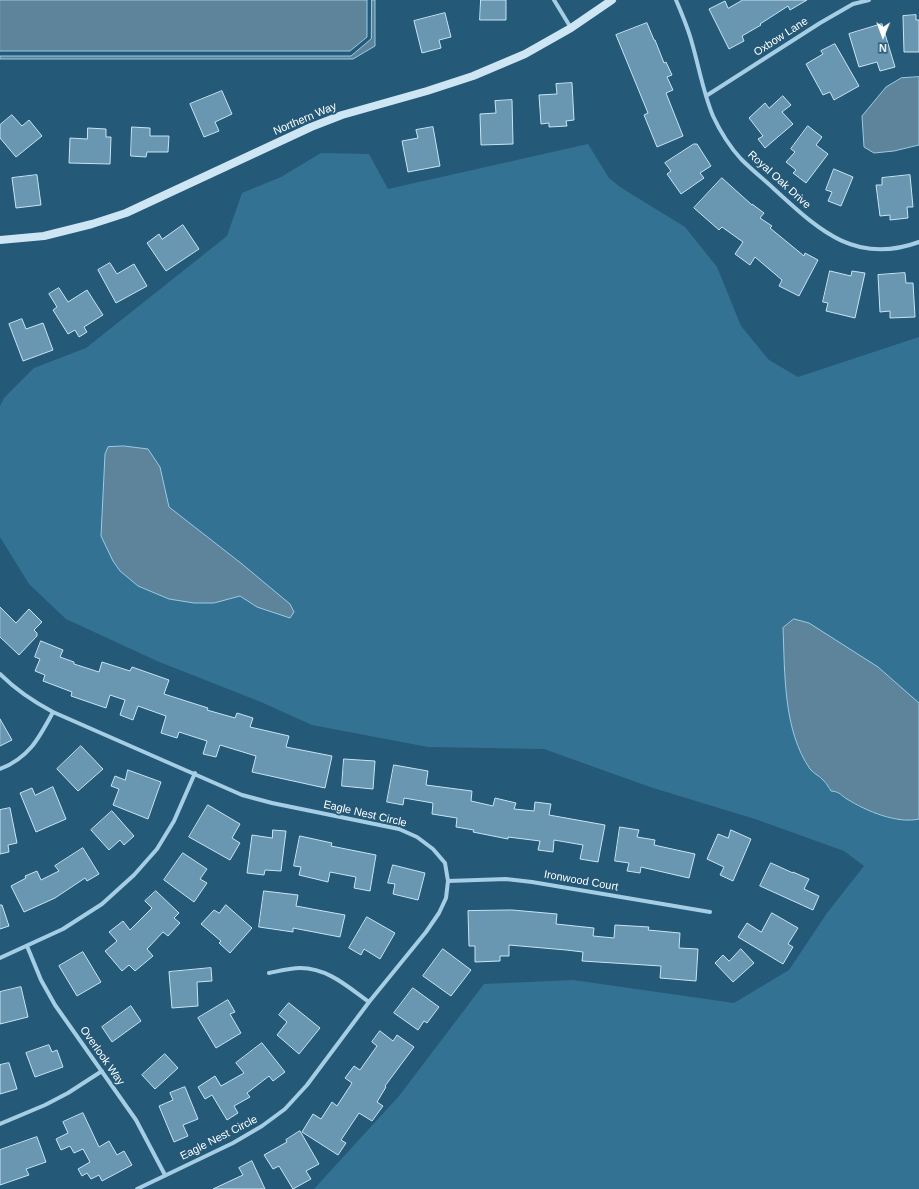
<!DOCTYPE html>
<html>
<head>
<meta charset="utf-8">
<style>
	body { margin:0 }
	#map { position:relative; width:919px; height:1189px; overflow:hidden; background:#245978; font-family:Arial,sans-serif }
	canvas { display:block }
	.north { position:absolute; left:863px; top:16px; width:40px; height:40px; -webkit-text-stroke:3px #245978; paint-order:stroke; rotate:181deg; font-size:11px; font-weight:700; line-height:16px; text-align:center; color:#fff }
	.north::after { content:''; display:block; margin:auto; width:14px; height:18px; background:#fff; clip-path:polygon(50% 0,100% 100%,50% 72%,0 100%) }
</style>
</head>
<body>
<div id="map">
<canvas width="919" height="1189"></canvas>
<div class="north">N</div>
</div>
<script>
const context = document.querySelector('canvas').getContext('2d');
context.lineJoin = 'round';
function paint(path, color) {
  context.fillStyle = color;
  context.fill(path, 'evenodd');
}
function strokePath(path, color, width, dash) {
  context.strokeStyle = color;
  context.lineWidth = width;
  context.lineCap = dash ? 'butt' : 'round';
  context.setLineDash(dash || []);
  context.stroke(path);
}
function write(font, color, halo, rows, align = 'center') {
  context.font = font + ' Arial,sans-serif';
  context.lineWidth = 4;
  context.setLineDash([]);
  context.textBaseline = 'middle';
  context.strokeStyle = halo;
  context.fillStyle = color;
  for (const [text, x, y, turn = 0] of rows) {
    context.save();
    context.translate(x, y);
    context.rotate((+turn || 0) * Math.PI / 180);
    context.textAlign = isNaN(turn) ? turn : align;
    if (halo) context.strokeText(text, 0, 0);
    context.fillText(text, 0, 0);
    context.restore();
  }
}
paint(new Path2D(`
	M588,144L609,178L620,187L685,227L717,267L741,326L769,360L798,377L919,337V703L878,667L794,619L783,628C785,674 783,731 810,769C814,774 820,776 824,781C827,784 829,788 831,791C841,792 840,795 847,799C866,811 897,824 919,819V1189H314L399,1096L484,984L573,980L734,1003L789,970L827,913L864,866L844,851L755,819L650,787L544,749L428,747L312,725L261,702L157,661L66,619L29,584L0,537V406L4,398L34,368L86,348L227,236L242,193L281,177L321,153L369,154L388,189Z`), '#347294');
const water = new Path2D(`
	M0,0H367V37L350,51H0Z
	M372,0H375V46L353,59H0V56H351L371,39Z
	M919,77V145L894,151L874,153L864,147L862,116L886,87L901,78Z
	M124,446L148,449L160,467L169,507L242,564L290,604L294,612L290,618L257,607L240,596L214,603H194L169,599L138,586L120,571L113,561L101,536L105,454L108,447Z
	M794,619L809,623L878,667L919,703V819C897,824 866,811 847,799C840,795 841,792 831,791C829,788 827,784 824,781C820,776 814,774 810,769C783,730 785,673 783,628Z`);
paint(water, '#5d849b');
strokePath(water, '#99cbe4', 1);
const building = new Path2D(`
	M481,0H506V20H480Z
	M743,0H807L790,10L788,6L760,24L761,25L742,36L744,41L729,49L709,9L725,1L728,8Z
	M445,13L451,37L439,40L441,48L422,53L414,21Z
	M916,15V20H919V52H904L903,16Z
	M647,23L654,40H655L664,63L666,62L672,75L667,77L673,90L666,93L683,136L657,147L644,115L648,113L616,35Z
	M882,24L895,67L880,71L877,62L859,67L849,34Z
	M835,44L859,86L834,100L830,92L823,95L806,64L823,54L821,51Z
	M572,83L574,120L566,121L567,126L549,127V123L541,124L539,95L557,94L556,84Z
	M222,91L232,114L215,122L219,131L204,137L190,104Z
	M783,96L791,105L782,112L793,124L765,148L758,139L763,136L749,118L765,103L769,108Z
	M512,100L513,144L481,145L480,114L496,113L495,101Z
	M12,115L22,126L29,120L42,136L16,157L0,138V125Z
	M808,126L822,137L816,145L828,154L806,183L793,173L796,170L786,162L795,152L791,149Z
	M132,127L150,128V136H169L168,152H147L146,157L131,156Z
	M433,127L440,166L408,172L402,141L418,138L416,130Z
	M88,128L106,129V137H111L110,164L69,163L70,138L87,139Z
	M694,144H697L711,166L700,173L704,178L681,194L667,174L671,171L665,163Z
	M834,169L853,177L841,206L828,201L832,192L826,190Z
	M37,175L41,205L16,208L12,178Z
	M910,175L913,207H907L908,218L890,220V215L880,216L876,185H882V178Z
	M722,178L752,205V204L764,213L760,218L772,226L770,228L804,256L805,253L818,260L799,296L779,286L782,280L755,257L750,265L735,254L743,242L722,227L719,230L694,208Z
	M183,225L199,249L166,271L147,243L159,234L162,239Z
	M110,263L117,274L134,264L147,286L116,303L98,270Z
	M830,271L851,276L852,271L865,273L855,318L826,311L828,303L823,302Z
	M905,273L906,283H913L915,317L890,318V311L880,312L878,275Z
	M59,288L68,302L87,290L103,315L84,327L87,332L79,337L75,330L68,334L53,310L57,307L49,294Z
	M22,319L26,329L43,323L53,350L23,361L9,324Z
	M0,607L16,623L29,609L42,622L34,630L37,633V636L19,655L0,637Z
	M41,641L63,650L60,657L74,662V664L99,672L102,662L130,671L132,667L169,680L164,694L208,708L207,710L235,718L237,713L253,718L250,727L289,736L286,747L332,756L325,788L252,772L256,756L220,745L216,757L203,754L207,741L179,732L177,738L161,733L166,716L138,706L133,720L120,715L125,700L110,695L106,708L71,696L72,692L43,681L45,675L35,671L40,659L35,657Z
	M0,719L12,740L0,746Z
	M81,746L103,769L78,791L57,769Z
	M344,759L375,761L373,789L342,786Z
	M394,765L428,771L426,785L472,791L471,801L493,806L495,798L516,803L514,809L534,811L535,802L551,804L549,815L605,825L598,862L580,859L583,845L554,840L553,852L538,850L540,841L508,837V839L473,832L474,830L456,827L457,818L432,814L433,803L404,798L403,805L387,802Z
	M128,770L161,782L148,819L113,805L119,789L111,786L115,776L125,780Z
	M53,787L66,819L36,832L20,793L32,788L35,795Z
	M208,805L240,824L232,838L240,843L230,860L189,837Z
	M10,808L17,843L8,845L9,852L0,854V810Z
	M112,811L134,836L124,845L120,840L109,850L91,830Z
	M620,827L639,830L637,837L655,840L654,845L695,854L689,878L641,867L640,873L627,871L629,863L615,861Z
	M273,830L286,831L281,871L265,870L264,875L247,873L252,835L272,838Z
	M731,830L751,839L733,881L720,875L724,867L707,859L718,834L728,838Z
	M300,836L332,843L331,846L376,855L370,891L354,888L356,877L330,872L328,882L299,875L301,867L294,866Z
	M83,848L99,874L87,881L85,878L55,898L24,912L11,886L26,878L25,876L37,871L41,880L59,871L55,866Z
	M183,853L207,869L200,879L207,883L194,902L164,880Z
	M771,863L793,873V872L809,879L804,889L819,896L813,910L760,886Z
	M393,865L425,873L418,900L393,894L395,884L388,883Z
	M156,891L179,913L174,918L180,923L168,936L163,932L147,949L153,956L135,971L129,965L122,971L105,951L117,941L109,932L123,921L130,930L152,908L145,901Z
	M264,891L298,895L296,906L345,915L340,937L293,928V932L259,927Z
	M0,905H2L9,926L0,929Z
	M226,905L252,928L230,953L219,943L221,941L201,924L214,910L219,913Z
	M512,910L557,914L556,924L594,928L593,936L614,938L615,925L649,927L648,930L680,933L679,948L698,949L696,981L660,978L661,966L582,961L583,952L566,950L509,945V956H500V961L475,962V946H469L468,911Z
	M772,913L798,928L788,944L793,947L783,964L738,937L747,923L761,932Z
	M367,917L395,933L380,959L364,949L361,955L349,948Z
	M443,949L471,970L451,996L423,976Z
	M741,949L754,963L733,982L715,963L723,955L729,961Z
	M83,952L101,982L77,996L59,966Z
	M211,968L212,981L197,982L198,1006L172,1008L169,972Z
	M21,987L28,1017L0,1024V992Z
	M413,988L439,1007L427,1023L424,1021L418,1030L394,1013Z
	M228,1000L235,1012L230,1014L241,1033L216,1048L198,1018Z
	M289,1003L320,1028L299,1054L277,1035L287,1022L279,1015Z
	M131,1006L141,1021L112,1042L102,1027Z
	M380,1031L393,1041L397,1035L414,1047L385,1086L386,1087L377,1102L383,1106L372,1121L359,1113L341,1140L346,1143L338,1155L302,1132L313,1114L321,1119L332,1102L337,1106L352,1083L345,1078L354,1066L360,1070L377,1046L372,1042Z
	M262,1043L285,1072L273,1081L269,1076L247,1093L250,1097L234,1106L238,1113L227,1120L212,1095L205,1099L198,1087L215,1076L221,1086L244,1073L236,1063Z
	M49,1045L52,1052L57,1050L63,1067L35,1077L26,1053Z
	M165,1054L178,1068L155,1089L142,1075Z
	M9,1063L17,1089L0,1094V1065Z
	M185,1087L198,1119L183,1125L188,1136L174,1142L159,1106L173,1100L170,1093Z
	M83,1113L99,1147L109,1141L117,1155L124,1151L132,1165L102,1181L99,1175L91,1179L87,1173L82,1176L78,1169L90,1162L83,1149L74,1153L70,1146L61,1150L56,1139L68,1133L63,1122Z
	M300,1131L319,1164L306,1171L311,1179L293,1189L279,1166L273,1169L264,1155L287,1142L286,1140Z
	M37,1137L46,1162L26,1169L29,1175L0,1185V1150Z
	M252,1161L265,1189H213L243,1175L239,1168Z`);
paint(building, '#6997b1');
strokePath(building, '#c7e4f3', 1);
strokePath(new Path2D(`
	M554,0L571,28
	M676,0C682,14 688,28 692,43C699,67 703,92 713,116C720,131 730,147 741,159C751,169 762,178 773,188C817,228 854,266 919,242
	M706,96L820,23L853,4L869,0
	M0,674C17,691 32,701 53,712L242,795L272,803L399,829L417,837L433,849L445,863L448,881L446,898L439,913L426,932L369,1002L307,1085L285,1109L262,1126L233,1143L137,1189
	M0,769C29,758 39,738 53,712
	M448,881L506,879L532,882L710,912
	M27,946L41,980L55,1005L136,1120L165,1175
	M0,958L63,929L102,904L134,875L157,849L174,821L195,773
	M269,973C279,971 290,968 300,968C328,968 348,987 369,1002
	M0,1124L45,1105L68,1093L102,1071`), '#a5cde4', 4);
strokePath(new Path2D(`
	M0,240L44,236L92,224L126,213L311,127L342,115L427,91L473,76L525,54L571,28L612,0`), '#cee6f4', 8);
write('11px', '#fff', '#245978', [
	["Oxbow Lane",781,37,-33],
	["Northern Way",305,119,-23],
	["Royal Oak Drive",779,180,42],
	["Eagle Nest Circle",365,814,13],
	["Ironwood Court",581,881,10],
	["Overlook Way",102,1056,55],
	["Eagle Nest Circle",219,1138,-27]
]);
</script>
</body>
</html>
